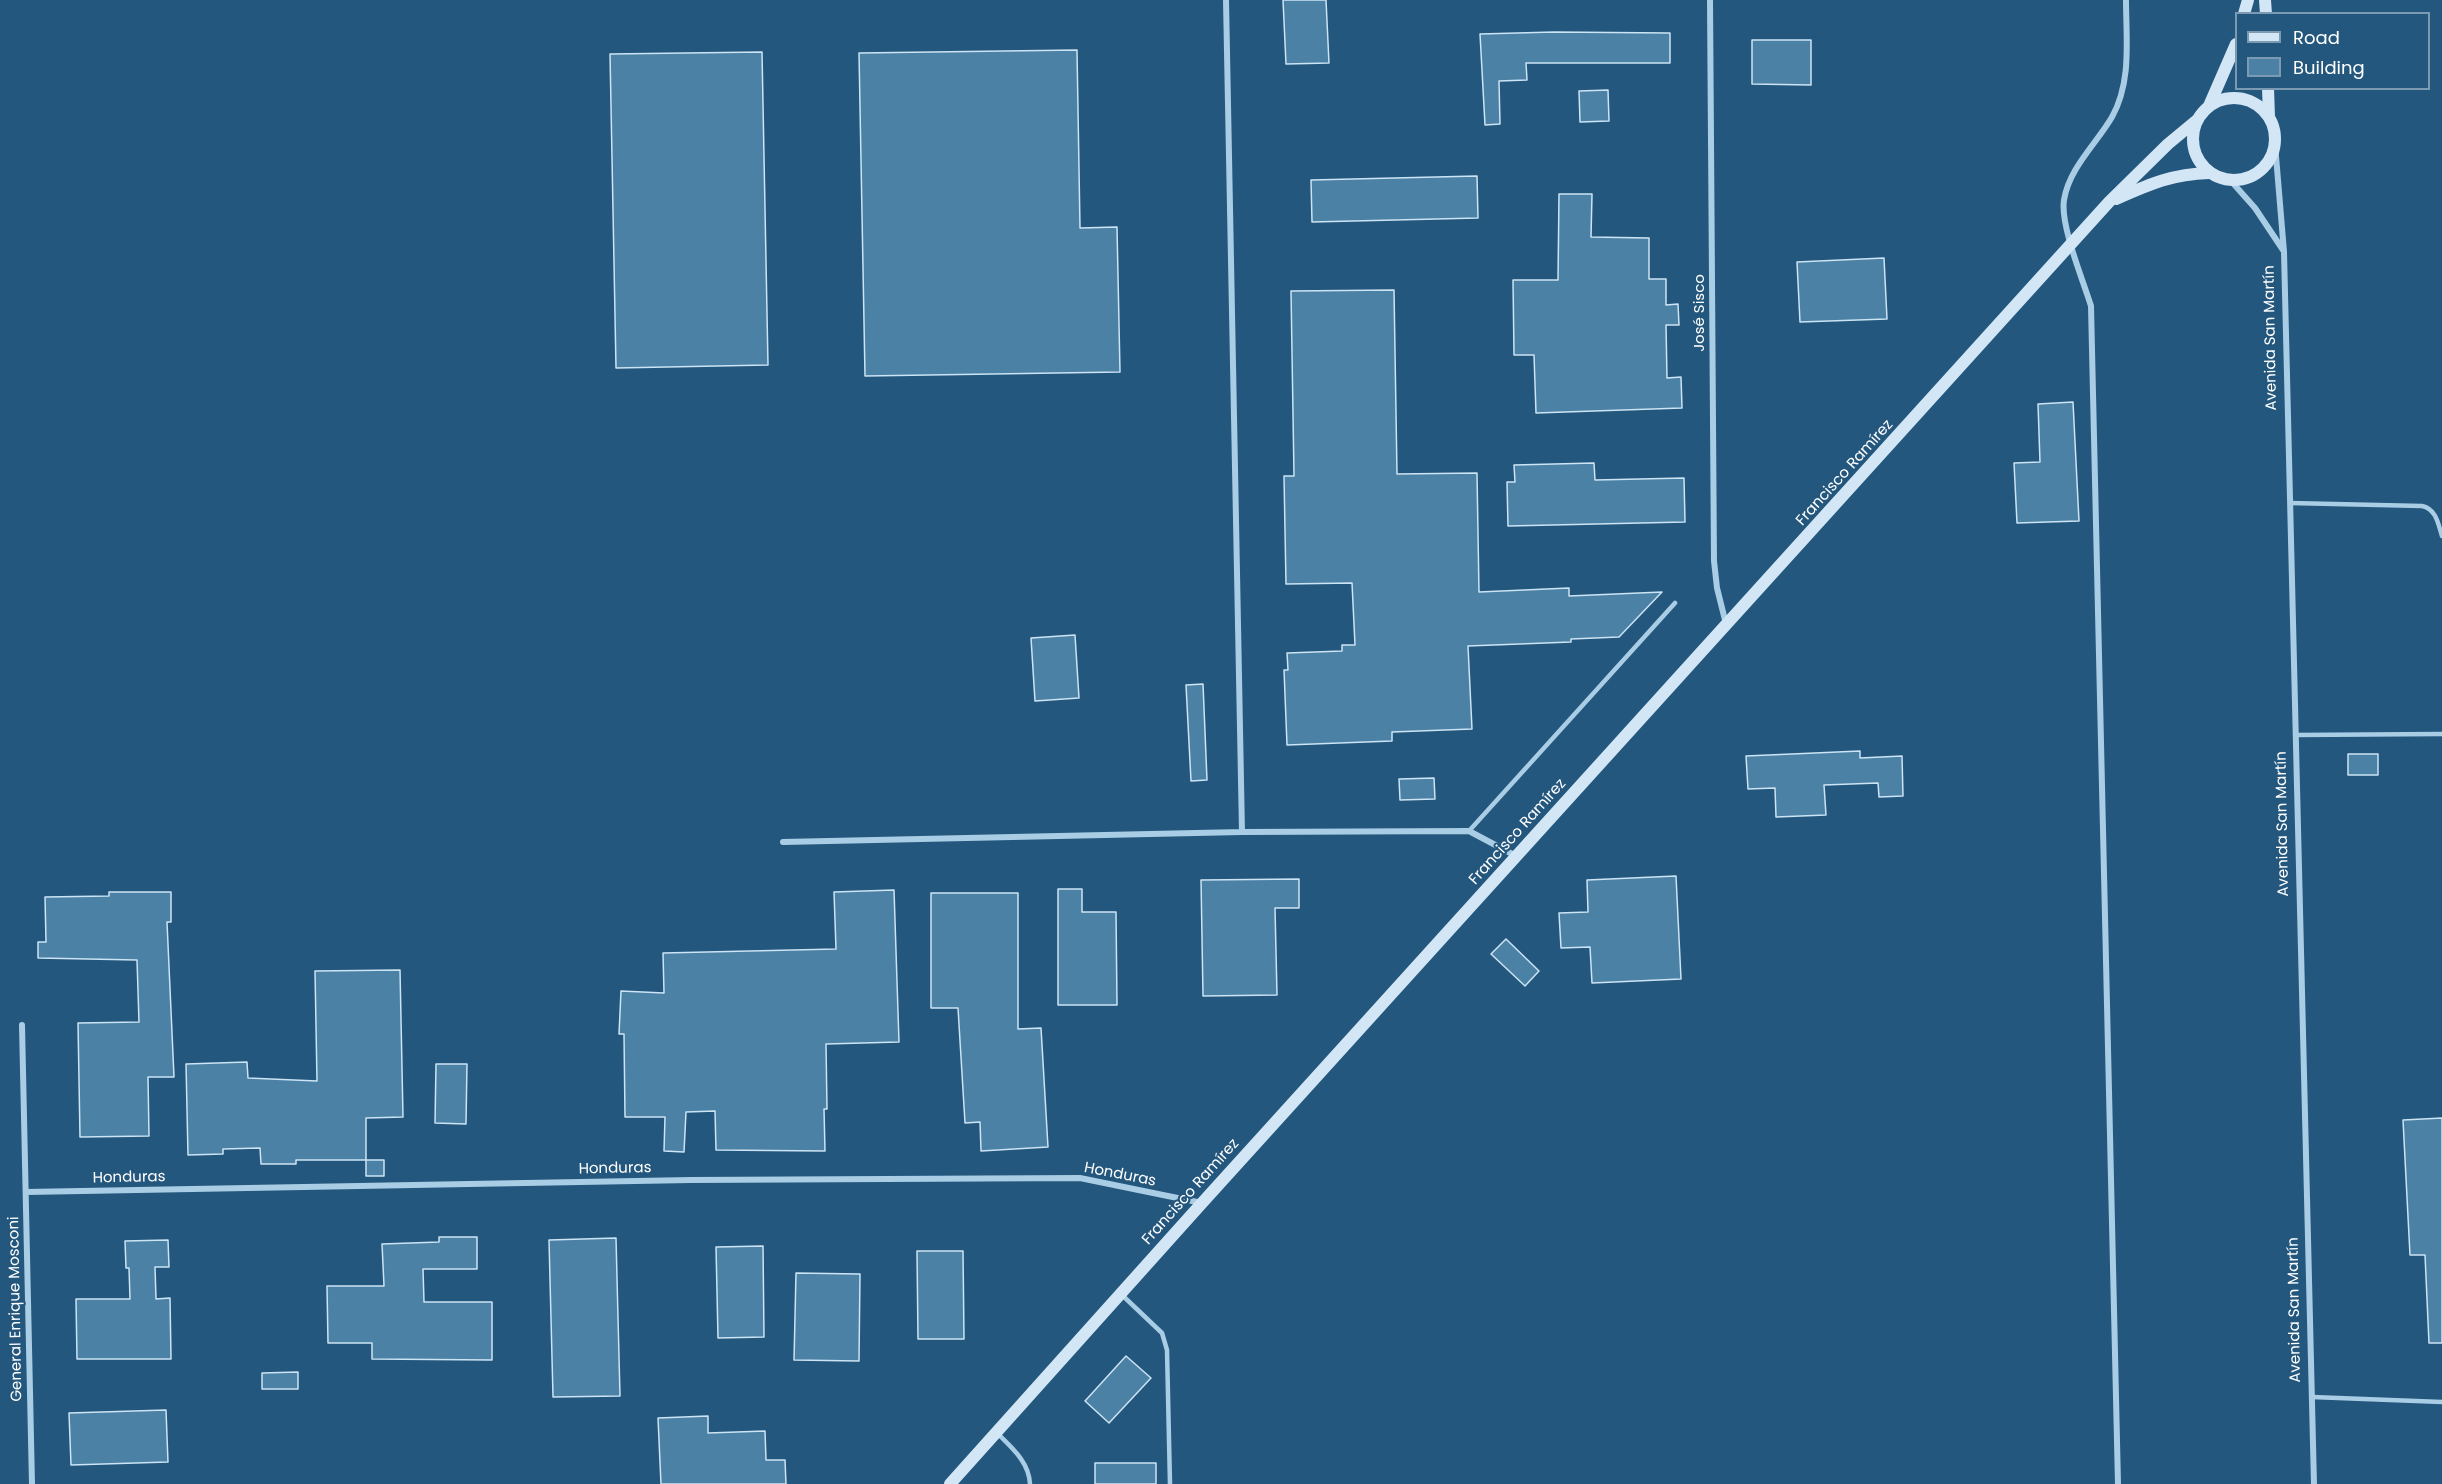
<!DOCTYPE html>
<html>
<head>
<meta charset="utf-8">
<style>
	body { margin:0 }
	#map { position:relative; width:2442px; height:1484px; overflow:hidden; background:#24577d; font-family:Poppins,sans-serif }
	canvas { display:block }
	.legend { position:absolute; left:2235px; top:12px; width:195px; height:78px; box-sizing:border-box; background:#24577d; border:2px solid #7c9ab1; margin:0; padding:8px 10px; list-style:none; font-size:18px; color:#fff }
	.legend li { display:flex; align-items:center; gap:12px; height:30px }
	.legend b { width:30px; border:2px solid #7c9ab1 }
</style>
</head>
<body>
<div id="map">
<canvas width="2442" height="1484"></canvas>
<ul class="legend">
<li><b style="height:8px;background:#d2e6f5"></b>Road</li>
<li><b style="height:16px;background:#4c81a6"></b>Building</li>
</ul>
</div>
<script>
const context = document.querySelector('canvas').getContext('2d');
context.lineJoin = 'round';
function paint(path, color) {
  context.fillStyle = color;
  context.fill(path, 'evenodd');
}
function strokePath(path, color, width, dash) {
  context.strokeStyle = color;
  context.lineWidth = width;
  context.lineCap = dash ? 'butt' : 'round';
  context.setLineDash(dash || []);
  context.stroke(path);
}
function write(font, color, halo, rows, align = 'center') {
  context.font = font + ' Poppins,sans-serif';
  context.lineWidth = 4.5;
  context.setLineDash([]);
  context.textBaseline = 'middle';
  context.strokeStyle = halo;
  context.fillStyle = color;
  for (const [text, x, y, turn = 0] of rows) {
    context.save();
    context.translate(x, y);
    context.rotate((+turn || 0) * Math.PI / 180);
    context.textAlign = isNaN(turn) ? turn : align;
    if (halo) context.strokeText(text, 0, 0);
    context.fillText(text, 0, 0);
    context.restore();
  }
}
const building = new Path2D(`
	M1283,0H1326L1329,63L1286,64Z
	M1554,32L1670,33V63H1526L1527,80L1499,81L1500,124L1485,125L1480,34Z
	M1752,40H1811V85L1752,84Z
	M1077,50L1080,228L1117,227L1120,372L865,376L859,53Z
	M762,52L768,365L616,368L610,54Z
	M1608,90L1609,121L1580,122L1579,91Z
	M1477,176L1478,218L1312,222L1311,180Z
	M1559,194H1592L1591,237L1649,238V279H1666V305L1678,304L1679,325H1666L1667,378L1681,377L1682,408L1536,413L1534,355H1514L1513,280H1558Z
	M1884,258L1887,319L1800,322L1797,262Z
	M1394,290L1397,474L1477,473L1479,592L1569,588V596L1662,592L1619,637L1571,639V642L1468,646L1472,729L1392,732V741L1287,745L1284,670H1288L1287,653L1342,651V645H1355L1352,583L1286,584L1284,476H1294L1291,291Z
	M2073,402L2079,521L2017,523L2014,463L2040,462L2038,404Z
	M1594,463L1595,480L1684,478L1685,522L1508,526L1507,482H1515L1514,465Z
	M1075,635L1079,698L1035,701L1031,638Z
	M1203,684L1207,780L1191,781L1186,685Z
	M1860,751V758L1902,756L1903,796L1879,797L1878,783L1824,785L1826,815L1776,817L1775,788L1748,789L1746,756Z
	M2348,754H2378V775H2348Z
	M1434,778L1435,799L1400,800L1399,779Z
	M1676,876L1681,979L1592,983L1590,947L1561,948L1559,913L1588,912L1587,880Z
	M1299,879V908H1275L1277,995L1203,996L1201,880Z
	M1058,889H1082V912H1116L1117,1005H1058Z
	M894,890L899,1042L826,1044L827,1109H824L825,1151L716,1150L715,1111L686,1112L684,1152L664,1151L665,1117H625L624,1034H619L621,991L664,993L663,953L836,949L834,892Z
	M109,892H171V922H167L174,1077H148L149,1136L80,1137L78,1023L139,1022L137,960L38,958V942H46L45,897L109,896Z
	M931,893H1018V1029L1041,1028L1048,1147L981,1151L980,1122L965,1123L958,1008H931Z
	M1506,939L1539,971L1525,986L1491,954Z
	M400,970L403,1117L366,1118V1160H296V1164H261L260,1148L223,1149V1154L188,1155L186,1064L247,1062L248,1078L317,1081L315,971Z
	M436,1064H467L466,1124L435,1123Z
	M2442,1118V1343H2429L2425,1255H2410L2403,1120Z
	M366,1160H384V1176H366Z
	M439,1237H477V1269H423L424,1302H492V1360L372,1359V1343H328L327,1286H384L382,1244L439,1242Z
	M616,1238L620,1396L553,1397L549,1240Z
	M168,1240L169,1267H155L156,1299L170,1298L171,1359H77L76,1299H130L129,1268H126L125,1241Z
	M763,1246L764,1337L718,1338L716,1247Z
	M917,1251H963L964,1339H918Z
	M796,1273L860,1274L859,1361L794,1360Z
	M1126,1356L1151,1378L1109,1423L1085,1401Z
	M298,1372V1389H262V1373Z
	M166,1410L168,1462L71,1465L69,1413Z
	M708,1416V1433L765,1431L766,1460H785L786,1484H661L658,1418Z
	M1095,1463H1156V1484H1095Z`);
paint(building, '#4c81a6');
strokePath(building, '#cce4f4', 1.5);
strokePath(new Path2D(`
	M2290,503L2422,506C2436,509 2438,523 2442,536
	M2296,735L2442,734
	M1469,831L1675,603
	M1122,1295L1162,1333L1167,1350L1170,1484
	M2312,1397L2442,1402
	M997,1433C1012,1448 1029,1462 1030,1484`), '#a9cde5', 4.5);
strokePath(new Path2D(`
	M1226,0L1242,832
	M1710,0L1714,561L1717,588L1726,624
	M2275,144L2284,252L2314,1484
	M2231,181L2255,208L2283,250
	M783,842L1242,832L1469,831L1516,856
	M22,1025L32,1484
	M26,1192L691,1180L1080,1178L1202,1203
	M2118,1484L2091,306C2083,280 2060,225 2064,200C2069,168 2097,143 2112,117C2132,81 2126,39 2126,0`), '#a9cde5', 6);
strokePath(new Path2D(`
	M2265,0L2266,14
	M2244,14L2248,0
	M2268,88L2269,117
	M2193 139a41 41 0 1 1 82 0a41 41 0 1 1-82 0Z
	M2209,106L2236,44
	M2116,199C2150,184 2172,174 2209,173
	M950,1484L1202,1203L2109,202L2168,144L2197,120`), '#d2e6f5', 12);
write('15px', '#fff', '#24577d', [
	["José Sisco",1700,313,-90],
	["Avenida San Martín",2271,338,-91],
	["Francisco Ramírez",1845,473,-48],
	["Avenida San Martín",2283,824,-91],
	["Francisco Ramírez",1518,832,-48],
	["Honduras",615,1169,-1],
	["Honduras",1120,1175,11],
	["Honduras",129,1178,-1],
	["Francisco Ramírez",1191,1192,-48],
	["General Enrique Mosconi",16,1309,-91],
	["Avenida San Martín",2295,1310,-91]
]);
</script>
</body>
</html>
